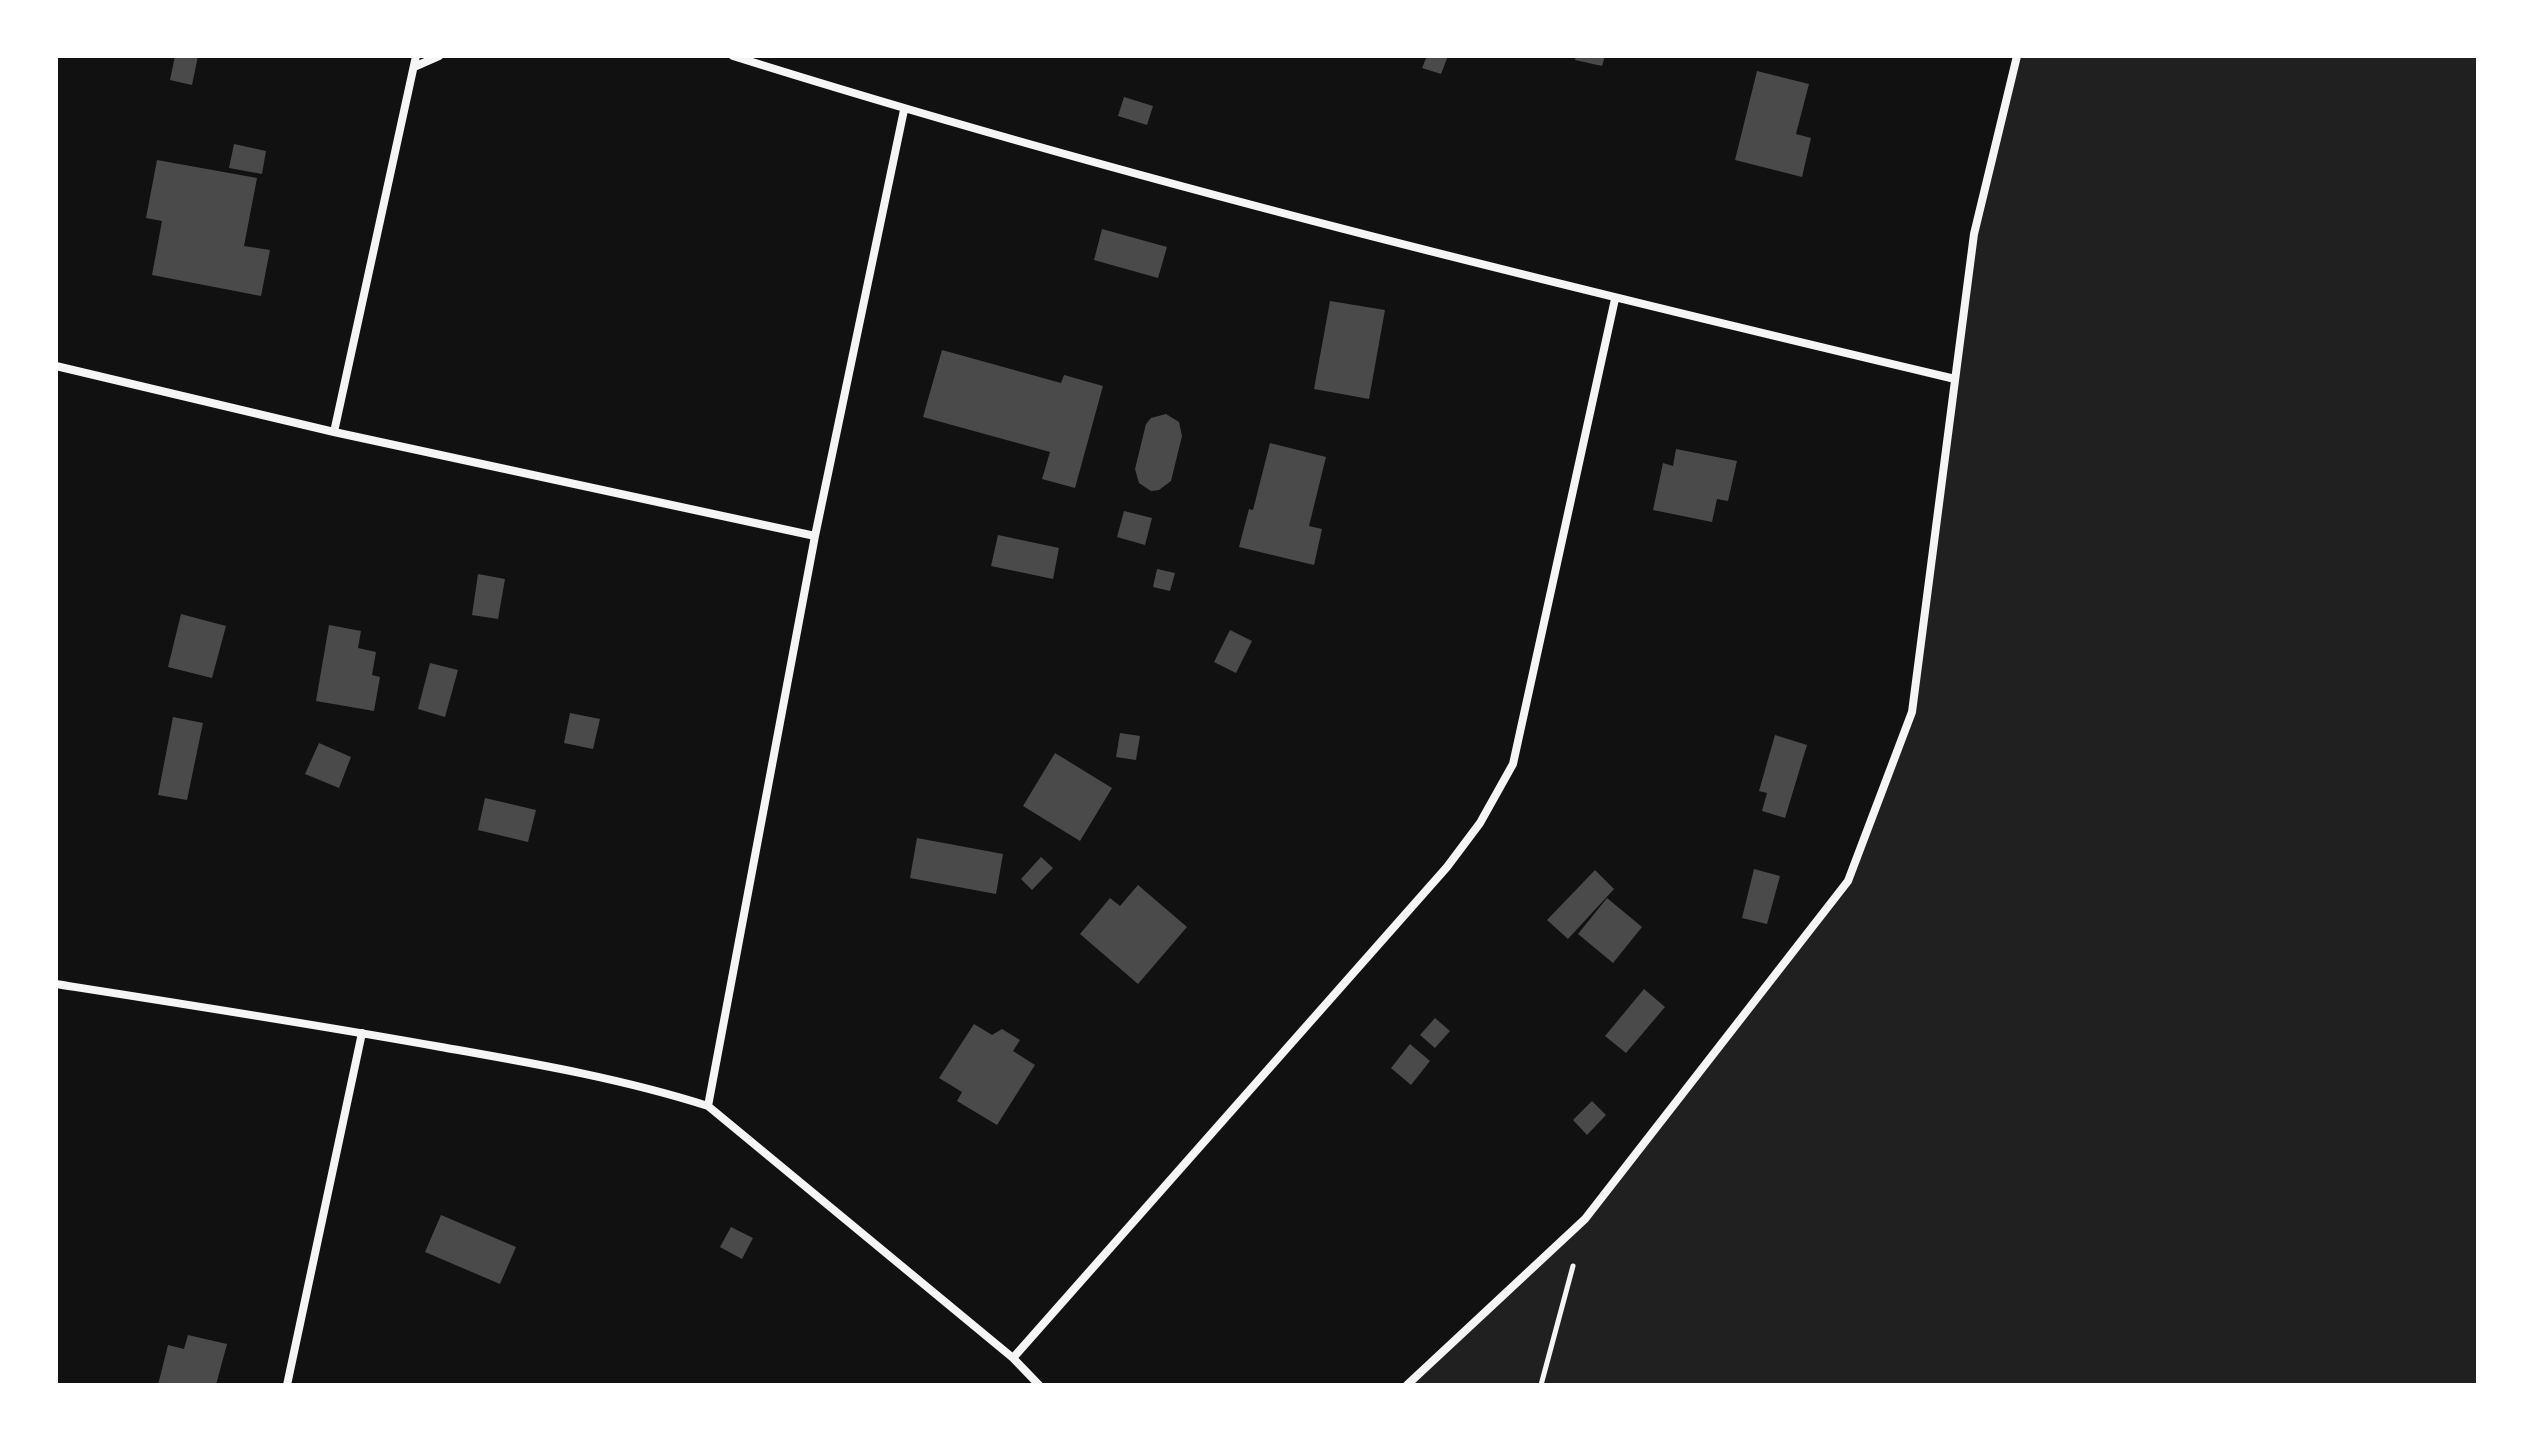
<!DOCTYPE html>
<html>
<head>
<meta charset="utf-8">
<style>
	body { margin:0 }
	#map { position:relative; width:2534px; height:1441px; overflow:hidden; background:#111; font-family:"Roboto Condensed",sans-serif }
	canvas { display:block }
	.frame { position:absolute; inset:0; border:58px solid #fff; pointer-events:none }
</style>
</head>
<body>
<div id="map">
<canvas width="2534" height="1441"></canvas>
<div class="frame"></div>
</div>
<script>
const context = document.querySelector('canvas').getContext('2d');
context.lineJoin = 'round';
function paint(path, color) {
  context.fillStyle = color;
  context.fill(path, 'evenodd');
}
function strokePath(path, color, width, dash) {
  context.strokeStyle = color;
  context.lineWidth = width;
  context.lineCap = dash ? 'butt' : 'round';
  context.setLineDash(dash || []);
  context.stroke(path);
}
paint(new Path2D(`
	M2017,56H2478V1385H1407L1585,1219L1848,881L1912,712L1974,234Z`), '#202020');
paint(new Path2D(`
	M175,56H198L192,85L170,80Z
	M1427,56H1448L1441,74L1422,68Z
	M1576,56H1605L1602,66L1575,60Z
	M1757,71L1809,84L1796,134L1811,138L1802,177L1735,160Z
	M1124,97L1153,106L1147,125L1118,116Z
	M234,144L266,151L262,174L229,168Z
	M157,160L257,178L244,246L270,250L261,296L152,275L162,221L146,218Z
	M1102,229L1167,247L1158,278L1094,260Z
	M1330,301L1385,310L1369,399L1314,389Z
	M942,350L1061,383L1064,375L1103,386L1075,488L1042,479L1050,452L923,417Z
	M1166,414L1179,422L1182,436L1171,481L1159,490L1151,491L1139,483L1135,469L1146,424L1151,418Z
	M1270,443L1326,457L1309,526L1322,529L1314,565L1239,547L1249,509L1253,510Z
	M1676,449L1737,461L1728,501L1717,499L1712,522L1653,510L1663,463L1673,466Z
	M1124,511L1152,518L1145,545L1117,537Z
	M998,535L1059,548L1053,579L991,566Z
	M1157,569L1175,573L1170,591L1153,587Z
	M478,574L505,579L498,619L472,615Z
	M181,614L226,626L212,678L168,667Z
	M329,625L361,631L358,648L376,652L372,675L380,677L374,711L316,701Z
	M1230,630L1252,641L1236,673L1214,662Z
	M430,663L458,670L445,717L418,709Z
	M570,713L600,719L593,749L564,743Z
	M173,717L203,723L187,800L158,795Z
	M1120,733L1140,736L1136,760L1116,757Z
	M1775,735L1807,745L1785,818L1762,811L1767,793L1759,791Z
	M319,743L351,757L339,788L305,774Z
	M1055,753L1112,788L1080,841L1023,806Z
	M485,798L536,810L528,842L478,830Z
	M917,838L1003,854L996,894L910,878Z
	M1041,857L1053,868L1032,890L1021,879Z
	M1754,869L1780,876L1767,924L1742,918Z
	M1595,870L1614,889L1568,939L1547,920Z
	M1138,885L1187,927L1138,984L1080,934L1110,898L1120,906Z
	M1607,898L1642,927L1613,963L1578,934Z
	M1644,989L1665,1007L1626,1053L1605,1036Z
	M1435,1018L1450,1031L1435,1048L1420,1035Z
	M974,1024L992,1035L1002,1029L1020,1040L1013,1051L1035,1065L997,1125L957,1101L962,1092L939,1078Z
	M1410,1044L1430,1061L1411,1085L1391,1068Z
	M1592,1101L1606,1115L1587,1135L1573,1120Z
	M441,1215L516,1247L500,1284L425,1252Z
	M731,1227L753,1238L742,1259L720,1247Z
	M188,1335L227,1344L216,1385H158L168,1345L184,1349Z`), '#4a4a4a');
strokePath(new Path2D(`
	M1541,1385L1573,1266`), '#f5f5f5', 5);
strokePath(new Path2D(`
	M733,56C1135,182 1546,282 1955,379
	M414,67L439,56
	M56,366L334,432L815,536
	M334,432L416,56
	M56,984C184,1004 313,1024 441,1047C531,1063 620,1078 708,1106L1013,1358L1039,1385
	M708,1106L815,536L904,110
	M1013,1358L1447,867L1480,823L1513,764L1615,299
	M287,1385L362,1033
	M1407,1385L1585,1219L1848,881L1912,712L1974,234L2017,56`), '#f5f5f5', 8);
</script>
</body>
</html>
